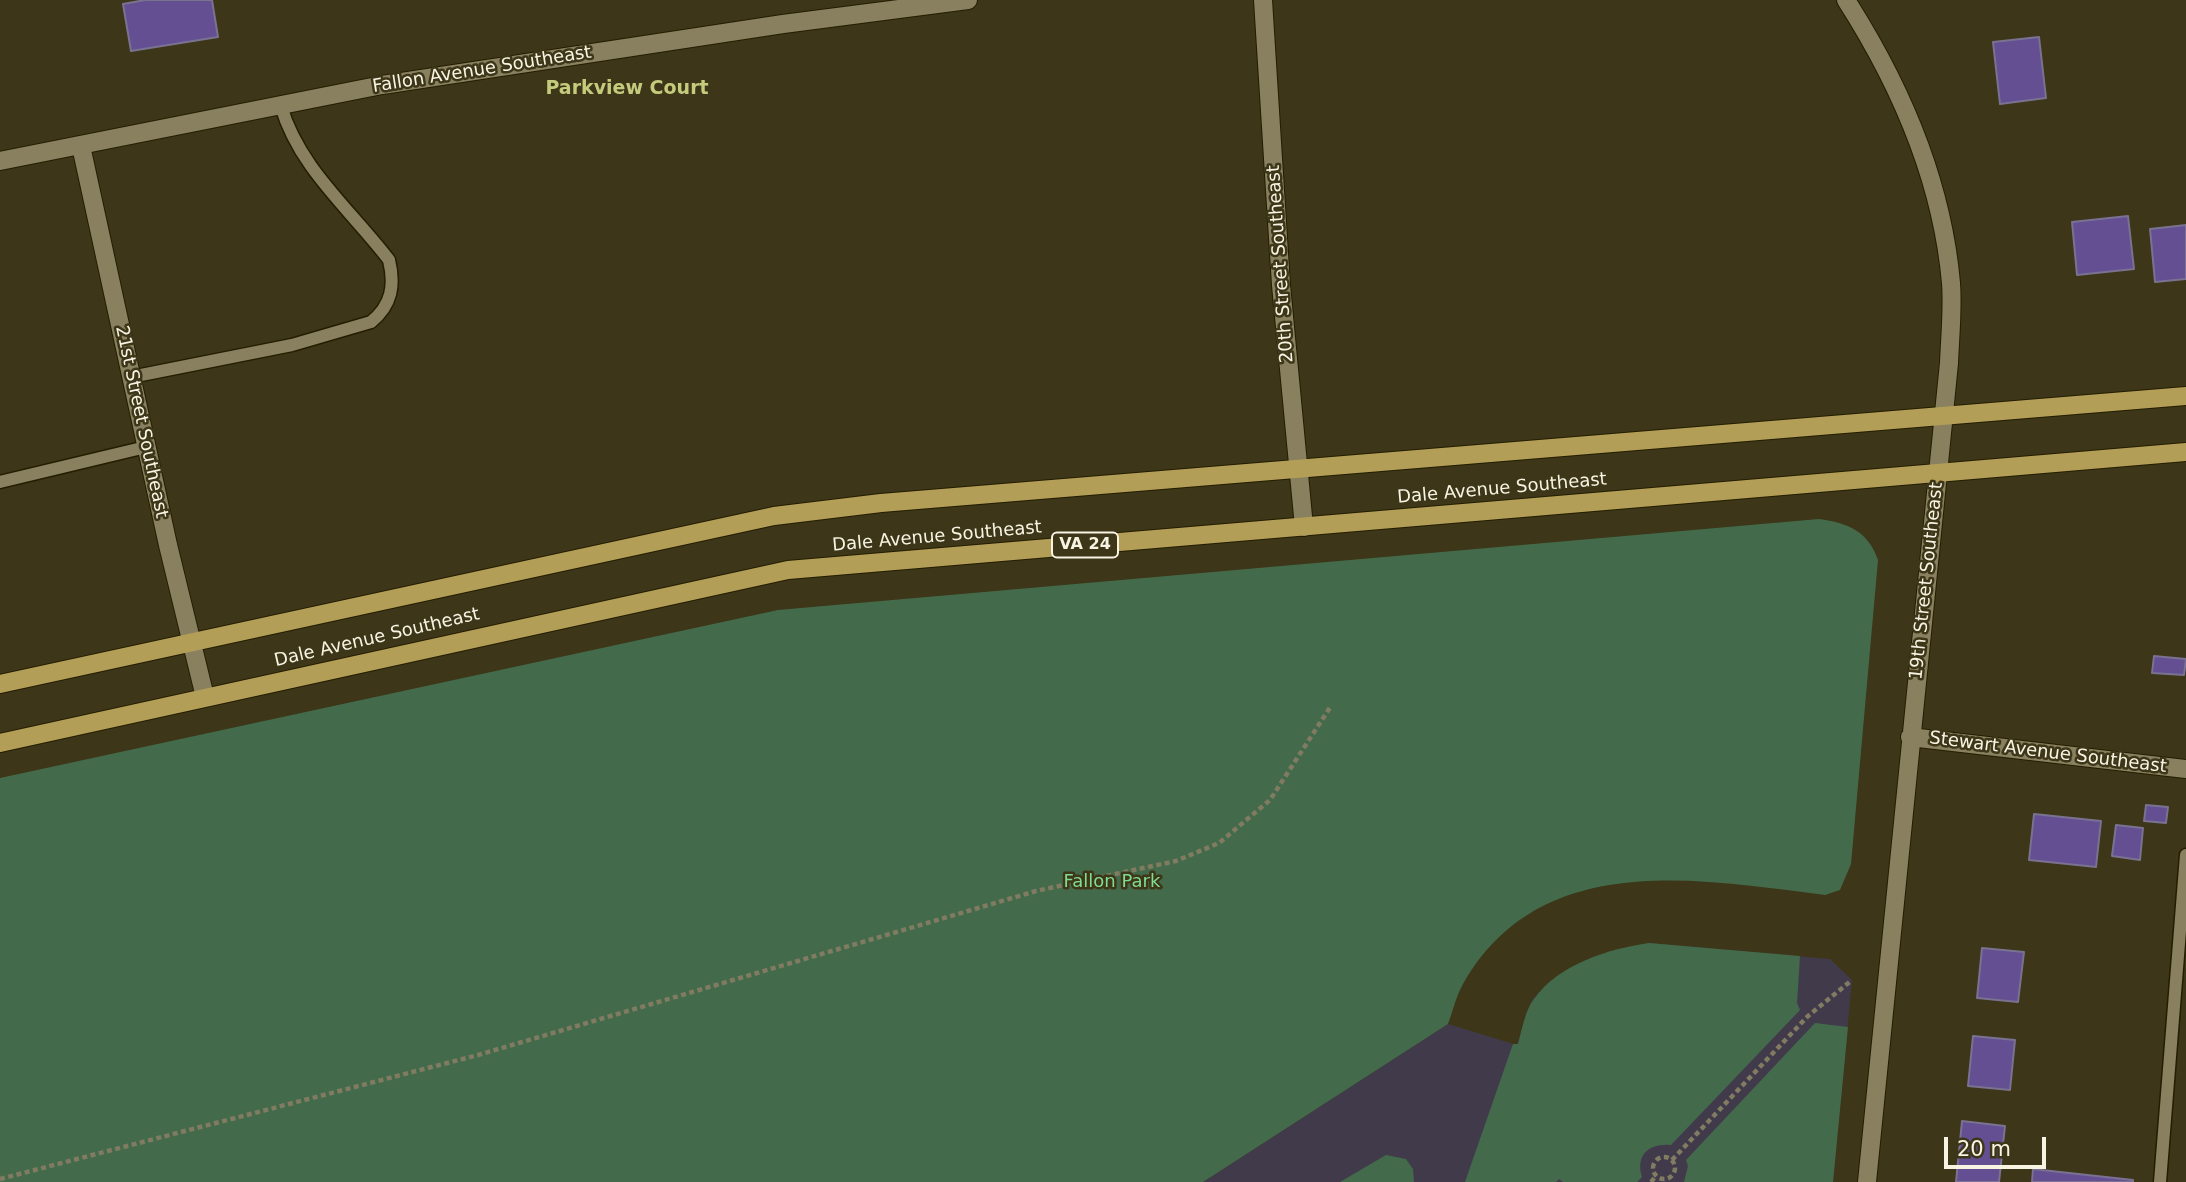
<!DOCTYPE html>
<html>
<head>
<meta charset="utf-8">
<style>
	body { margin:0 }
	#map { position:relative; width:2186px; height:1182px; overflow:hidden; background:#3d3618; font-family:"DejaVu Sans",sans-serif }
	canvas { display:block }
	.scale { position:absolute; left:1944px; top:1137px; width:102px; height:32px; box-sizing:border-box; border:4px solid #f8f4e3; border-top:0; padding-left:9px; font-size:21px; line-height:24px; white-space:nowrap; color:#f8f4e3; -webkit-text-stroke:5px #3d3618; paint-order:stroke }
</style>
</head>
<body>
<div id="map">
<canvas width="2186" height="1182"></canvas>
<div class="scale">20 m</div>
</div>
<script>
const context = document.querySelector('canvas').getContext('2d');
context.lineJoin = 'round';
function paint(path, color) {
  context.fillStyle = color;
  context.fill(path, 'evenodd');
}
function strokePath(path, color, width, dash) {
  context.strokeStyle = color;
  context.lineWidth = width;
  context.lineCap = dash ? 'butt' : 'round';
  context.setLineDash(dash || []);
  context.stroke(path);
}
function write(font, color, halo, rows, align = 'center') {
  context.font = font + ' "DejaVu Sans",sans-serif';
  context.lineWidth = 5;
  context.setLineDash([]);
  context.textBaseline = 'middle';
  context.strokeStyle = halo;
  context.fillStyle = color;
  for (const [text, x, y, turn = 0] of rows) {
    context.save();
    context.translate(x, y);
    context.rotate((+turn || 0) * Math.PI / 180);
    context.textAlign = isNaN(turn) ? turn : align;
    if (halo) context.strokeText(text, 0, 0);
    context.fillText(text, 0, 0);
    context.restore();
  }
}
paint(new Path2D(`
	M1649,943L1830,959L1852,980L1833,1182H1203L1448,1024L1517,1045L1532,1000L1549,982L1599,955Z`), '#413a4b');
paint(new Path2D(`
	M1819,519C1848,523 1868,531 1878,560L1851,864L1840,890L1825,895C1697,879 1540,849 1463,984C1456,996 1453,1011 1448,1024L1203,1182H0V778L778,610Z
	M1649,943L1800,956L1797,1003L1800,1010L1671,1145C1650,1143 1635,1154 1642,1177L1637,1182H1563L1559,1179L1556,1182H1465L1513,1044H1518C1522,1030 1525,1010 1534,999C1559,964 1608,949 1649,943Z
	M1815,1023L1848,1027L1833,1182H1684L1688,1166L1686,1160Z
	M1386,1155L1406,1159L1413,1169L1414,1182H1340Z`), '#436b4b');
const building = new Path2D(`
	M145,0H212L218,37L131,51L123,4Z
	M2039,37L2046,98L2000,104L1993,42Z
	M2128,216L2134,269L2077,275L2072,222Z
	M2186,225V279L2155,282L2150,229Z
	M2154,656L2186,659L2184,675L2152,673Z
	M2146,805L2168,807L2166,823L2144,821Z
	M2034,814L2101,821L2096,867L2029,860Z
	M2116,825L2143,828L2140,860L2112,856Z
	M1982,948L2024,952L2018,1002L1977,998Z
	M1973,1036L2015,1040L2010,1090L1968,1086Z
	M1962,1121L2005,1126L1999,1182H1956Z
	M2033,1169L2133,1180V1182H2032Z`);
paint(building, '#644f92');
strokePath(building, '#7a7291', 2);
const lane = new Path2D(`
	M131,377L292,345L371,322C392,305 395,285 389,260C350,209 299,168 281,106
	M0,482L146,447
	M2160,1182L2186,855`);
const street = new Path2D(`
	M1263,0L1281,285L1304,527
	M1846,0C1901,86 1942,181 1951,283C1953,309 1950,337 1949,363L1867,1182
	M81,146L168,545L205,697
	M0,161L382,85L783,24L968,0
	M1910,737L2186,769`);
const primary = new Path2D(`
	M0,684L774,516L881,503L2186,396
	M0,743L788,570L2186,452`);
strokePath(lane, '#241d00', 15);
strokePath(street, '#241d00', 20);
strokePath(primary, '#241d00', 20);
strokePath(new Path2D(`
	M1653 1168a11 11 0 1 1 22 0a11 11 0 1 1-22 0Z
	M1672,1160L1808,1016L1852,980
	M0,1179L478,1055L1036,891L1176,861L1219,843L1270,800L1331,706
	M1651,1182L1656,1176`), '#817b61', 4.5, [5, 3.5]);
strokePath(lane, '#88805f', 12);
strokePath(street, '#88805f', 18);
strokePath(primary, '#b29e57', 18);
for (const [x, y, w] of [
	[1085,545,66]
]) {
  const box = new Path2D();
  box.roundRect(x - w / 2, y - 12.5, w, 25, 5);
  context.fillStyle = '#3d3618';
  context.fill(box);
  strokePath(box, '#f8f4e3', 2);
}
write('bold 16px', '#f8f4e3', null, [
	["VA 24",1085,545]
]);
write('18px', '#f8f4e3', '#3d3618', [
	["Fallon Avenue Southeast",482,70,-9],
	["20th Street Southeast",1281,264,-94],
	["21st Street Southeast",141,422,78],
	["Dale Avenue Southeast",1502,489,-5],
	["Dale Avenue Southeast",937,537,-5],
	["19th Street Southeast",1927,581,-84],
	["Dale Avenue Southeast",377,638,-13],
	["Stewart Avenue Southeast",2048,753,7]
]);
write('18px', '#7fdd93', '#3d3618', [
	["Fallon Park",1112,882]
]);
write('bold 19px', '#c4cb7d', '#3d3618', [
	["Parkview Court",627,89]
]);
</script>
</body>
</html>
